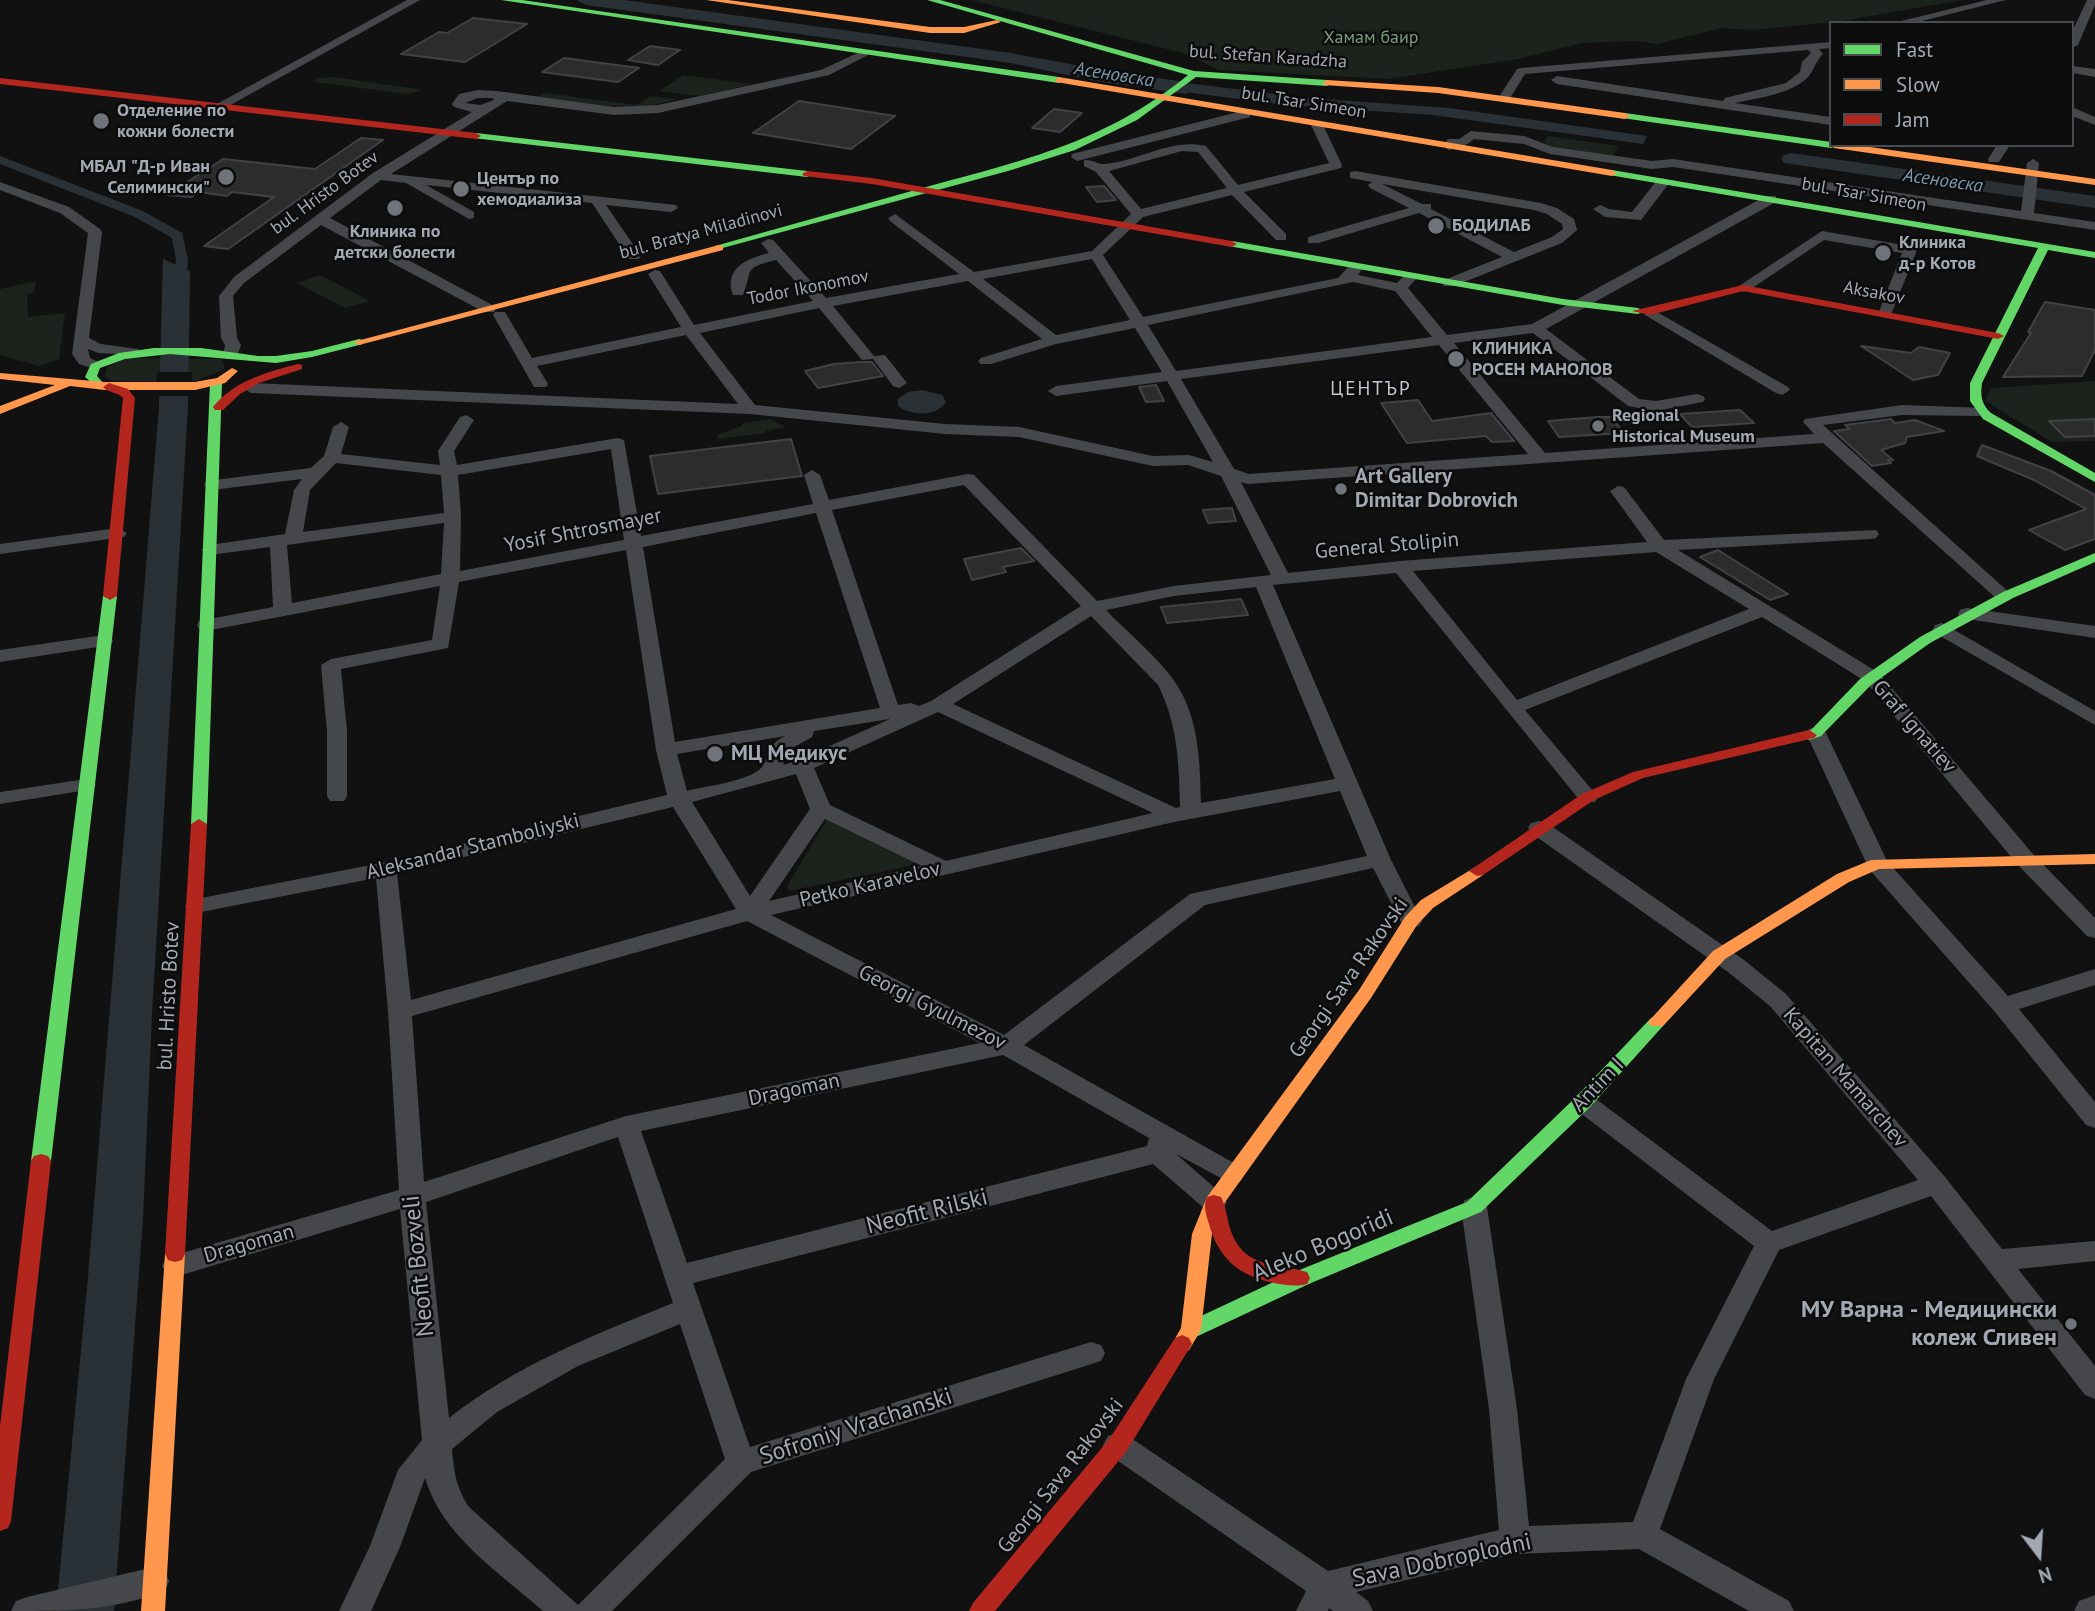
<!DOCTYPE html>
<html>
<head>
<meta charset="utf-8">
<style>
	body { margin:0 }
	#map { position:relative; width:2095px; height:1611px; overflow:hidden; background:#111112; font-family:"PT Sans",sans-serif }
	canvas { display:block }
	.legend { position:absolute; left:1829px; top:21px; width:245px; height:126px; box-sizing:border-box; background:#0c0c0d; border:2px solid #484b4f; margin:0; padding:9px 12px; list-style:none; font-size:21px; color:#a3a9b2 }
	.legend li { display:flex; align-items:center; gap:14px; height:35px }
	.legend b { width:35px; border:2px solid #484b4f }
	.north { position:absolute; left:2004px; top:1520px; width:70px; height:70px; -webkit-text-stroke:5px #0c0c0d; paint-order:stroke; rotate:163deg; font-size:19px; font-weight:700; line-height:28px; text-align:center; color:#a3a9b2 }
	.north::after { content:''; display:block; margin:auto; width:24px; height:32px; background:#a3a9b2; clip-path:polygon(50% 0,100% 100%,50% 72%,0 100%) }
</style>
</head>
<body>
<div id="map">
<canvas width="2095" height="1611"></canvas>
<ul class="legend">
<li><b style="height:9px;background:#63d668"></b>Fast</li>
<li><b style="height:9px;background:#ff974d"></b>Slow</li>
<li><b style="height:9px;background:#b3261e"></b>Jam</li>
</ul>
<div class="north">N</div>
</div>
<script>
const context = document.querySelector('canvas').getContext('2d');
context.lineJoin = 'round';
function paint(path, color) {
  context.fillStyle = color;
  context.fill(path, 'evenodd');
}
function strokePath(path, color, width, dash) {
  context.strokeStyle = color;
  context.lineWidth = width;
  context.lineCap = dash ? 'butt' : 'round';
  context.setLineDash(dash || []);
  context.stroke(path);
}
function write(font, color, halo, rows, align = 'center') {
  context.font = font + ' "PT Sans",sans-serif';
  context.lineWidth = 5;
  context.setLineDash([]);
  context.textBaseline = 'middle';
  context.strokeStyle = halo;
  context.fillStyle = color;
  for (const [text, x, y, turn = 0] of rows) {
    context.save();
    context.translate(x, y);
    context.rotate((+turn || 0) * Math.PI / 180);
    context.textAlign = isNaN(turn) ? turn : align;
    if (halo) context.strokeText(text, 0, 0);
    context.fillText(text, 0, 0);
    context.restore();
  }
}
paint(new Path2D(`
	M971,0H1962L1843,21L1751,30L1722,28L1657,44L1638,41L1582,43L1518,59L1388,79L1219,70L1183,53Z
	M683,75L752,84L699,96L659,91Z
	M334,77L417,89L420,91L408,94L313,82L319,78Z
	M545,93L637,105L651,96L677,99C632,114 584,103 538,97Z
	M1548,136L1618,146L1613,156L1553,148L1544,142Z
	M320,275L370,301L345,308L297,283Z
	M36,281L34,293L27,294L28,317L65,313L59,359L40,366L0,355V289Z
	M126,358L220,359L225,366L223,370L193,382L112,381L104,377L107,367Z
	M2095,381V441L2052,442L1985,401L1991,388Z
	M770,419L786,427L766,431V433L718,439L717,435L742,426L743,423Z
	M828,818L920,864L789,891L787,886Z`), '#1c221c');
paint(new Path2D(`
	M1146,78L1308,98L1449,108L1647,136L1643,144L1433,115L1286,105L1138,86Z
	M163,259L190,271L188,406L152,1014L143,1218L114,1611H56L88,1277L159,407Z
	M922,390L942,395L946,402C936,417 911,416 898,406V399L908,392Z`), '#293136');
paint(new Path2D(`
	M157,372H192L191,396H156Z`), '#111112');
paint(new Path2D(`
	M0,156L143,211L182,233L188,260L185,297H175L173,294L176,260L172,238L135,217L0,164Z`), '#293136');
paint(new Path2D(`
	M577,0H624L1011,53L1096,69L1186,82L1195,88L1186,94L1096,81L1011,63L586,5Z
	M1791,153L2095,196V208L1784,163L1781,159L1784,155Z`), '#293136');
const building = new Path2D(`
	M473,18L527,24L465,62L401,54L439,32L447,33Z
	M650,46L680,50L658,65L628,60Z
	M564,58L639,68L618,82L542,72Z
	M799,101L895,116L851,149L753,133Z
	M1054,109L1082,113L1060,132L1032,128Z
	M361,138L383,140L228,249L204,246L274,197L232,192L227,196L199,192L191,197L167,195L223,159L315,169Z
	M1104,186L1116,200L1097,202L1086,187Z
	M2045,302L2095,310V350L2082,376L2003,377L2031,333L2028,332Z
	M1861,346L1911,353L1919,347L1950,353L1938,375L1913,380Z
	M860,362H872L883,376L818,388L805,371L834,364Z
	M1156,385L1164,401L1146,402L1139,387Z
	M1418,400L1432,421L1491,413L1514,441L1492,442L1486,436L1407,443L1381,403Z
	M1740,410L1754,423L1692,427L1680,414Z
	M1598,417H1611L1624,433L1559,437L1548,421Z
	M1891,419L1895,423L1915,420L1944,431L1907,437L1905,443L1881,450L1893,460H1888L1891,463L1872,466L1834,431L1850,429L1845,425Z
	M2095,419V436L2065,437L2049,421Z
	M791,439L802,476L658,494L650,456Z
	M1982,445L2051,471L2095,495V539L2065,550L2029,530L2086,509L2034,480L1977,456Z
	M1232,508L1236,521L1208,523L1203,510Z
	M1021,548L1034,561L1003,567L1006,572L972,580L964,559Z
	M1718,550L1788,594L1770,600L1700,557Z
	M1241,599L1248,615L1167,623L1161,607Z`);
paint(building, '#2c2c2d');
strokePath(building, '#414245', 2);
paint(new Path2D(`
	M407,0H420L225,108L215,105Z
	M1987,0H2006L1914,23H1893Z
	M2087,0H2095V5L2078,45L2072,48V32Z
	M1831,42V48L1819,49L1823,54C1815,62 1813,72 1808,77C1790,95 1760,97 1735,103L1831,117V125L1557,84L1551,80L1557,76L1723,101L1725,98L1786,83L1800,72L1802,62L1811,53L1808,50L1525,74L1507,103L1497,100L1517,69L1521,68Z
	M864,50L870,53L868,55L829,75L658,113L614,115L507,101L391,174L676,205L678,208L671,212L606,205L641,256L639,259H629L592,203L426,185L474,212V218L469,219L406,183L381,180L330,218L494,306L496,309L494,312H484L321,225L244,283L233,296L237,338L241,345L236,359H226L223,356L225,345L221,338L219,296L234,277L373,173L472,112L454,107L452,104L459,94L478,90L497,91L614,107L658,105L821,70ZM478,98H493L494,100L480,105L465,103Z
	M2072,66L2095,69V77L2072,73Z
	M2072,107L2095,117V125L2072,116Z
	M1246,110L1250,111V117L1077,161L1071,157L1072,154Z
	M1317,121L1323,125L1342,165L1341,168L1244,192L1286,234V240H1276L1232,195L1143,217L1103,255L1143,317L1338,278L1351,264L1356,263L1363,267L1358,275L1397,283L1404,276H1414L1416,279L1408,288L1447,335L1532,324L1766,196H1776V202L1546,329L1639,399L1656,401L1697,394L1703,396L1705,399L1703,402L1656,411L1628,406L1533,333L1454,343L1545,453L1814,434L1803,422L1805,419L1902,405L1986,408L1988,411L1980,416L1902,415L1823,425L2012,595L2009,599H1997L1823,443L1248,484L1241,482L1288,573L1400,561L1647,542L1610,491L1618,486L1624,487L1664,540L1876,530L1879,534L1876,538L1870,539L1678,550L1879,673L2033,854L2095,918V938L2087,936L2017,864L1865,681L1762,617L1525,710L1598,797L1595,802H1581L1396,573L1273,585L1391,860L1422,921L1419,926L1411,928L1403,926L1373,868L1205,905L1024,1045L1241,1167L1245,1174L1241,1181L1232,1184L1176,1154L1223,1195L1227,1202L1223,1209L1214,1212L1205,1209L1153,1164L693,1283L750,1447L1091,1342L1101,1345L1105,1353L1101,1361L751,1472L612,1611H543C499,1572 442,1536 425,1478L400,1547L371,1611H339L370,1546L398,1470L422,1440L400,1209L175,1277L166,1273L162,1266L166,1259L175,1255L399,1190L388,1011L376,878L196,913L188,911L185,906L188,901L196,899L386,862L667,795L656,750L626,550L459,582L448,648L341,669L347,731V796L344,801H330L327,796V731L321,665L331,659L432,640L440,586L206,631L199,629L197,625L199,621L273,607L270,547L210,555L201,550L210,545L285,534L294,490L302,479L212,490L204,485L206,481L311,468L324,456L333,427L341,422L349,427L341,454L440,465L438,451L460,417L466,415L474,420L454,451L457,465L618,438L624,440L641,536L813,504L804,475L812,470L820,475L829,500L968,474L974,475L1097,601L1174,586L1271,575L1221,476L1188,465L1153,466L1019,437L945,434L750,414L251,393L243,388L251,383L738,404L686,335L537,366L548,384L546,387H534L493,315L495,312H505L532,358L681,327L648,274L655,270L660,271L694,325L813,301L776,260C741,269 754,269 743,295H733C723,268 748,258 769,253L761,243L768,239L773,240L826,298L959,274L890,221L888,218L895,214L974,272L1092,251L1131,214L1096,172L1084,166V160C1093,159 1098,165 1105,164C1140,161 1170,138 1206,146L1238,185L1329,163L1311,125ZM1182,151L1198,152L1227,188L1141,209L1109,171ZM1092,259L1130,320L1056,335L983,279ZM968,281L1042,339L981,358L978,361L981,364H991L1056,344L1135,328L1162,372L1056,386L1048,391L1056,396L1167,381L1213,462L1189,455L1153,456L1019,427L945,424L755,405L700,333L819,308L862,360L873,359L893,386L899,388L907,383L885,355L874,356L833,306ZM1353,282L1395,291L1432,337L1176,371L1148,325ZM1439,345L1528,454L1249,474L1234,469L1181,379ZM611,449L624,540L460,571L461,515L458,475ZM336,463L441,475L444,513L303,532L310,490ZM964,485L1081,606L931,701L919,706L911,703L898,705L832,510ZM816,513L880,708L675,742L643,547ZM444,523L441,574L292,603L287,545ZM1656,552L1749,609L1517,700L1413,571ZM1256,587L1335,779L1201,803C1200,762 1199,717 1175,682C1158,657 1127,632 1106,610L1174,596ZM1091,616L1158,685C1178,725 1179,764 1180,807L1176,808L953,704ZM938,712L1153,813L946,861L830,805L814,768ZM890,719L796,761L783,765L789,750L812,737L814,731ZM785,736C766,746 772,753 762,767C751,781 705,786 687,791L677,754ZM796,774L810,809L750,896L692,802ZM1340,791L1367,856L1190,894L1004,1035L771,915L1174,822ZM673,807L736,909L411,1000L397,873ZM825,819L922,866L769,901ZM747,921L980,1043L626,1116L424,1182L412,1016ZM1003,1055L1149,1138L1147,1146L687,1263L641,1131ZM618,1137L673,1303C594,1335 516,1365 449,1418L426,1202ZM680,1324L725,1459L578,1605L469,1507C456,1488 454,1471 452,1449L497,1412L578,1366Z
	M1471,131L1524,136L1553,147L1652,161L1673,159L2021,211L2027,163L2033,159L2039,163L2034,213L2095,222V230L1673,167L1652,169L1550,154L1524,144L1474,139C1466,146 1458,148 1449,150L1443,146L1448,139H1459Z
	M1997,145H2010L1999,162H1989L1988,159Z
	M1355,171L1541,203L1557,208L1574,219L1577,230L1562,243L1454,286H1444L1442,283L1444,280L1502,257L1419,213L1318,243H1308V237L1409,208L1370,188L1368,185L1372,182L1350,178V172ZM1382,184L1534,210L1547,214L1562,224L1563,229L1552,237L1514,252L1431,209V204H1422Z
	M1663,178L1670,182L1641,220L1605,217L1593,209L1600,205L1609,209L1632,212L1658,179Z
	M0,182L69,207L100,229L102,232L89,338L101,344L138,349L141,352L138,355L98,353L88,349L90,358L105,365L97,370L79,364L72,354L88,233L60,213L0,190Z
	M1822,231L1915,247L1917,250L1890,317L1885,318L1878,314L1902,253L1824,240L1748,291L1743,292L1736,288Z
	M1650,308L1788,387L1790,390L1782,395L1776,393L1645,315L1643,312L1645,309Z
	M118,528L127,533L124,537L0,554V544Z
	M1967,608L2095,626V638L1960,618L1958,614L1960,610Z
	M1942,623L2095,711V725L1935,633L1933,629L1935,625Z
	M104,635L111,637L113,641L111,645L0,662V650Z
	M1816,727L1823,729L1826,733L1887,861L2008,996L2095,969V985L2019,1009L2095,1102V1128L2086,1125L1995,1012L1869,869L1806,733L1809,729Z
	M86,779L93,781L96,785L93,789L0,804V792Z
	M1539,821L1547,823L1744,960L1786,994L1945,1177L2002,1249L2095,1241V1261L2018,1269L2095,1366V1399L2085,1395L1931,1196L1779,1250L1714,1379L1660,1529L1789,1601L1794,1611H1749L1639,1549L1515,1554L1356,1592L1368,1601L1373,1611H1333L1329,1608L1328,1611H1296L1306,1591L1108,1454L1103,1445L1108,1436L1118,1433L1128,1436L1328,1571L1499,1530L1489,1409L1461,1207L1465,1200L1474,1197L1483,1200L1487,1207L1517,1409L1529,1526L1633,1522L1686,1379L1754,1246L1574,1108L1571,1102L1574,1096L1583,1093L1592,1096L1772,1231L1918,1180L1770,1006L1728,972L1531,833L1528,828L1531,823Z
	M154,1567L165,1571L169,1581L165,1591C111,1611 67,1611 11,1611L16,1601L27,1597Z
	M2095,1595V1611H2074L2079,1601Z`), '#46474a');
paint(new Path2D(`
	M501,0H522L1059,77L1063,80L1059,83Z
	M927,0H940L1194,71L1327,80L1331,83L1327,86L1196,77L1137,120L1075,150L1008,171L715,250V246C785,226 856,207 926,187C1025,160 1106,142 1188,75Z
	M1625,113L1831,142V145H1836L1831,148L1622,118L1620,116Z
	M476,133L807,171L812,174L807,177L473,138L471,136Z
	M1612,170L2095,252V258L2048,250L1982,383C1980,396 1982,405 1991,413L2095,473V482L1983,419L1970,401V383L2038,248L1609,175V171Z
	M1232,241L1563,299L1638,308L1644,311L1638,314L1563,305L1228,246V242Z
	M359,339L363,340V344L312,357L276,363L170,354L125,359L100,368L97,376L105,385L99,389L85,377L91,364L119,353L154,348H201L258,356H276L312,351Z
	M216,379L222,383L207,824L199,829L191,824L210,383Z
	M2095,553V562L2013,598L1930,643L1871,685L1821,736L1809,740L1801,735L1811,730L1860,679L1920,637L2003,592Z
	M110,592L117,596L51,1161L48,1166L41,1168L34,1166L31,1161L103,596Z
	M1657,1016L1663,1018L1666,1022L1663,1026L1590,1107L1481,1212L1311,1283L1198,1336L1191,1338L1184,1336L1181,1330L1184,1324L1297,1271L1467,1202L1576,1097L1651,1018Z`), '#63d668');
paint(new Path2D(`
	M706,0H728L930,27H964L997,20L1001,22L964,33H930Z
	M1059,77L1612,170L1617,173L1612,176L1056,82L1055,80Z
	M1327,80L1438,87L1625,113L1630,116L1625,119L1438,93L1324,85L1323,83Z
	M1831,143V145H1856L2095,179V185L1834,148L1829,145Z
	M719,245L723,246V250L359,345L353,342Z
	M232,368L238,371L225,383L195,390H105L70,386L0,414V406L55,385L0,379V373L105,382H195L217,378Z
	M2095,854V864L1879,869L1849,882L1725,959L1663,1026H1651L1648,1022L1713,951L1837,874L1871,860Z
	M1477,866L1485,871L1483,875L1433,908L1417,925L1371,998L1223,1205L1212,1234L1201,1330L1189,1350L1182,1353L1175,1350L1172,1344L1181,1328L1192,1234L1207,1197L1359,990L1405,917L1421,900Z
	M175,1246L182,1248L185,1254L165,1611H141L165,1254L168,1248Z`), '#ff974d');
paint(new Path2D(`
	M0,78L476,133L481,136L476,139L0,84Z
	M807,171L872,178L1232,241L1237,244L1232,247L872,184L804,176L802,174Z
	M1743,285L1998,333L2004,336L1998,339L1743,291L1650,315L1632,311Z
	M298,364L302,365V369L259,383L240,394L223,410H215L213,407C234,381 267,372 298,364Z
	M109,383L128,389L135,398L117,596L110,600L103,596L123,398C118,392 108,393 103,387Z
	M1809,730L1817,735L1814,738L1643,778L1594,800L1483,875L1477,876L1469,871L1582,794L1633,772Z
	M199,819L207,824L185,1254L182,1260L175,1262L168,1260L165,1254L191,824Z
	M41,1154L48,1156L51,1161L11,1521L8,1528L0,1531V1426L31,1161L34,1156Z
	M1214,1195L1221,1197C1227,1208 1227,1222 1232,1234C1246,1269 1278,1263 1307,1272L1310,1278L1307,1284C1297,1287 1285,1285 1274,1283C1239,1276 1218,1258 1209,1224C1206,1215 1203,1205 1207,1197Z
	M1182,1335L1189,1338L1192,1344L1126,1452L995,1611H969L973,1603L1110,1438L1175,1338Z`), '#b3261e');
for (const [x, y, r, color] of [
	[101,121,9,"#70747a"],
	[226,177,9,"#70747a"],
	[461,189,9,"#70747a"],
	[395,208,9,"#70747a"],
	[1436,226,9,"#70747a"],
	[1883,253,9,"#70747a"],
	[1456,359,9,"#70747a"],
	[1598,426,7,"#70747a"],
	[1341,489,7,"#70747a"],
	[715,754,9,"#70747a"],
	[2071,1324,7,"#70747a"]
]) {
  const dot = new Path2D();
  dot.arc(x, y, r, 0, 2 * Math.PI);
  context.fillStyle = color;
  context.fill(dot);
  strokePath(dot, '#0c0c0d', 2.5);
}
write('18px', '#7b9d7b', '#0c0c0d', [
	["Хамам баир",1371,38]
]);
write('18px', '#a3a9b2', '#0c0c0d', [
	["bul. Stefan Karadzha",1268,57,4],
	["bul. Tsar Simeon",1304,103,9],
	["bul. Hristo Botev",325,193,-36],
	["bul. Tsar Simeon",1864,195,10],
	["bul. Bratya Miladinovi",701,232,-15],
	["Todor Ikonomov",808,288,-11],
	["Aksakov",1874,293,11]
]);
write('bold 18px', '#a3a9b2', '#0c0c0d', [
	["Отделение по",117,111],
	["кожни болести",117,132],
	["МБАЛ \"Д-р Иван",210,167,"right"],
	["Селимински\"",210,188,"right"],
	["Център по",477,179],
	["хемодиализа",477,200],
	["БОДИЛАБ",1452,226],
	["Клиника по",395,232,"center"],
	["детски болести",395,253,"center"],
	["Клиника",1899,243],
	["д-р Котов",1899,264],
	["КЛИНИКА",1472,349],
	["РОСЕН МАНОЛОВ",1472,370],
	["Regional",1612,416],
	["Historical Museum",1612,437]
], 'left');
write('italic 19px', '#7b98ac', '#0c0c0d', [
	["Асеновска",1114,75,9],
	["Асеновска",1943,181,8]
]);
context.letterSpacing = '2px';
write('19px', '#c4c7cf', '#0c0c0d', [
	["ЦЕНТЪР",1371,390]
]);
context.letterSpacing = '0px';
write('bold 21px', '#a3a9b2', '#0c0c0d', [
	["Art Gallery",1355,477],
	["Dimitar Dobrovich",1355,501],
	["МЦ Медикус",731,754]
], 'left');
write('21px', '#a3a9b2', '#0c0c0d', [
	["Yosif Shtrosmayer",583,531,-11],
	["General Stolipin",1387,546,-5],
	["Graf Ignatiev",1914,727,49],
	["Aleksandar Stamboliyski",473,847,-14],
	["Petko Karavelov",870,885,-13],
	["Georgi Sava Rakovski",1349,978,-55],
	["bul. Hristo Botev",169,996,-87],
	["Georgi Gyulmezov",932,1008,27],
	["Kapitan Mamarchev",1845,1078,49],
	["Antim I",1598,1085,-46],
	["Dragoman",794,1090,-12],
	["Dragoman",249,1244,-16],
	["Georgi Sava Rakovski",1061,1476,-52]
]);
write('24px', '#a3a9b2', '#0c0c0d', [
	["Neofit Rilski",927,1212,-14],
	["Aleko Bogoridi",1323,1246,-23],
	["Neofit Bozveli",419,1266,-96],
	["Sofroniy Vrachanski",856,1427,-18],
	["Sava Dobroplodni",1442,1561,-12]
]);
write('bold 24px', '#a3a9b2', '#0c0c0d', [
	["МУ Варна - Медицински",2057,1310],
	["колеж Сливен",2057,1338]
], 'right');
</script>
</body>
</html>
